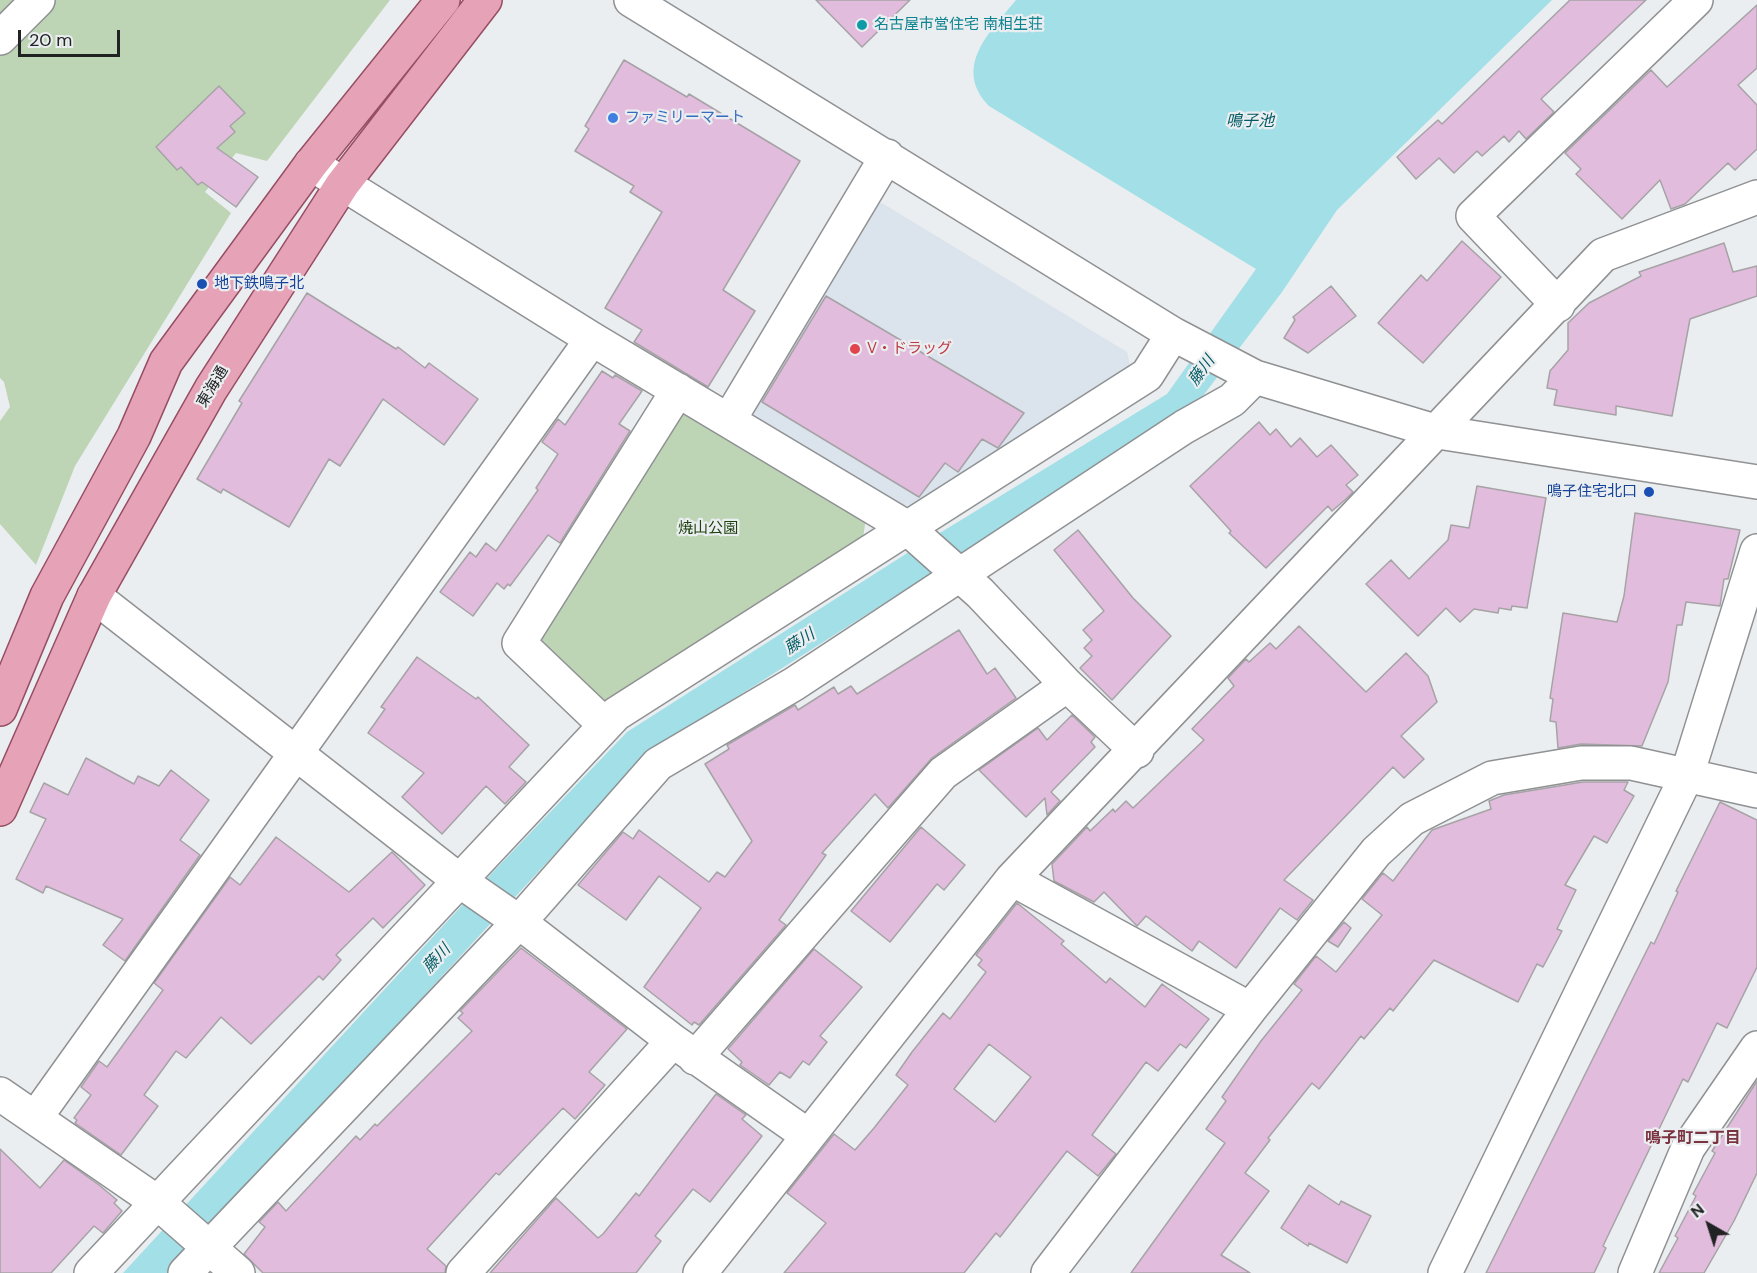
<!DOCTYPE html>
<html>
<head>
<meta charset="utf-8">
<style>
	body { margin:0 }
	#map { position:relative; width:1757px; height:1273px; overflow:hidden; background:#ebeef0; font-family:"DM Sans",sans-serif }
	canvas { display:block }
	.north { position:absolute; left:1679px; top:1195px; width:60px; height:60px; -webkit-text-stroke:4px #ebeef0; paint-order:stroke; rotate:321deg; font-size:16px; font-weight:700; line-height:24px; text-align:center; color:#212223 }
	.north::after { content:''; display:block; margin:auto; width:21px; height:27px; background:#212223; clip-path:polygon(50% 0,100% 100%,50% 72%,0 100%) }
	.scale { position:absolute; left:18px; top:30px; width:102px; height:27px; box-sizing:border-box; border:3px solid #212223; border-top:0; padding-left:8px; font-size:18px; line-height:21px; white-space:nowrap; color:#212223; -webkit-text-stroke:4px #ebeef0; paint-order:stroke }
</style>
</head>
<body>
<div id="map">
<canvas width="1757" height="1273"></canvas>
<div class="north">N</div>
<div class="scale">20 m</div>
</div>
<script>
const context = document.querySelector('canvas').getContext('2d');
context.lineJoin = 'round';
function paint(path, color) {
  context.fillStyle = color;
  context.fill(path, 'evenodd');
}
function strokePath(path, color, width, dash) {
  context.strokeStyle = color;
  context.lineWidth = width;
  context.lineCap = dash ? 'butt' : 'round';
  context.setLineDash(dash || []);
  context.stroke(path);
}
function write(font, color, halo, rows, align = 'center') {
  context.font = font + ' "DM Sans","Noto Sans JP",sans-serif';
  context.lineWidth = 4.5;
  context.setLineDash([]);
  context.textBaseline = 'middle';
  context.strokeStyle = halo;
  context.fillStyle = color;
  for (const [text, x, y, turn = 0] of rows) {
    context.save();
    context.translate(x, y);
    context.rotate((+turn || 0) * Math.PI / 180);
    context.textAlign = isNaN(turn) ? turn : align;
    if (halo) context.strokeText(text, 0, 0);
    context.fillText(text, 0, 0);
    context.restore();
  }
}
paint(new Path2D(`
	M882,203L1127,352L1131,369L921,504L896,506L751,416L750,401L865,207Z`), '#dbe3ec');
paint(new Path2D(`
	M0,0H390L267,161L236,153L205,192L231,213L75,466L36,565L0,524V421L10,407L4,382L0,378Z
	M687,411L866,518L863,538L606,703L590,701L540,651L538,631L670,418Z`), '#bdd5b5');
paint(new Path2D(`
	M1016,0H1552L1337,210L1282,292L1196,405L647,754L168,1273H123L490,875L627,732L912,550L1167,394L1256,269L989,106C952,67 990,32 1016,0Z`), '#a2dfe7');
const building = new Path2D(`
	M816,0H910L862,47Z
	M1570,0H1646L1541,99L1554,112L1526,139L1519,131L1509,142L1504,136L1482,156L1477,151L1454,173L1439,158L1416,179L1397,157L1438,120L1442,124Z
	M1757,5V68L1738,85L1757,105V149L1735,170L1728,163L1685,204L1671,209L1660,180L1622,219L1576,174L1581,169L1565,153L1651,70L1667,87Z
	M624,60L687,97L689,94L800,161L723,290L755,311L708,387L634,342L642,330L605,308L662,212L630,192L634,186L575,151L589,129L585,126Z
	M219,86L245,113L230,126L235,132L217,148L258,177L236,207L202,182L198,185L181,167L177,170L156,147Z
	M1462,241L1501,277L1423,363L1378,323L1421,275L1427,281Z
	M1724,243L1733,272L1757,266V296L1690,319L1672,416L1616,406V415L1554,405L1557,390L1547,388L1550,371L1568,350V323L1589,303L1641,276L1639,272Z
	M1331,286L1356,316L1308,353L1284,338L1295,320L1293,317Z
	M307,293L396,349L398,347L425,368L429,363L478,399L444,445L383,399L340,466L329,459L289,527L223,489L221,493L197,479L242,403L239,401Z
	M826,296L1024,413L998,448L982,439L958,472L945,463L919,497L762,402Z
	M602,371L613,378L615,375L642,391L619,424L630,431L560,543L548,535L510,586L508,584L504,589L497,583L473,616L440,592L470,552L476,557L486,543L496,551L538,490L536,488L558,454L542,442L558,419L565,425Z
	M1259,422L1270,435L1276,429L1291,447L1300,438L1317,457L1331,445L1358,475L1346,485L1353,492L1346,499L1332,511L1328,506L1266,568L1229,533L1231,531L1190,486Z
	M1477,486L1546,498L1527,608L1512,606L1511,610L1499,608L1498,613L1474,609L1460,622L1446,608L1418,636L1366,584L1391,560L1409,579L1448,540L1451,525L1469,528Z
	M1635,513L1740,530L1728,579H1724L1720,606L1686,602L1682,625H1677L1668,682L1642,746L1581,744L1558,748L1556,722L1550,721L1553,699L1550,698L1563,613L1617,622L1624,596Z
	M1078,530L1133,598L1171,636L1112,700L1080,668L1092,656L1084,648L1092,640L1083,630L1104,611L1054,550Z
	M1299,626L1366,692L1406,653L1428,676L1437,702L1401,736L1424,759L1404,778L1393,767L1284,880L1313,900L1297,920L1280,908L1236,968L1199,941L1192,951L1146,916L1137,926L1104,892L1094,902L1054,881L1052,864L1087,827L1090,831L1113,809L1115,812L1126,801L1133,808L1204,740L1192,729L1234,686L1228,678L1246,659L1249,662L1270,643L1276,649Z
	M959,630L987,674L995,668L1016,698L932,758L888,808L875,794L822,853L826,855L779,920L786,925L699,1025L694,1022L692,1025L644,987L701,908L659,876L626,920L578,885L623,832L633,839L639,830L709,882L717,872L725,877L752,841L705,764L729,749L727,745L795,705L798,710L834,687L838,694L851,686L857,694Z
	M417,657L476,699L478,697L529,745L509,767L526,782L505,804L486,786L442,834L402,797L424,773L368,733L385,709L381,707Z
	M1072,715L1095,737L1091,742L1095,747L1051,792L1060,801L1047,815L1045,798L1026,817L979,770L1038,728L1047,740Z
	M86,758L134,784L138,776L159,786L171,770L209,800L180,840L200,855L125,961L103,945L123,919L46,886L43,893L16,879L46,819L30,812L44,783L68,795Z
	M1583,782H1628L1624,790L1634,796L1607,843L1594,836L1565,885L1576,890L1557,929L1562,931L1543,967L1537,964L1518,1002L1434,960L1393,1011L1390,1008L1364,1039L1361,1036L1319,1089L1312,1083L1268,1138L1270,1140L1245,1173L1269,1191L1221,1255L1250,1273H1131L1225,1143L1206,1129L1226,1101L1222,1097L1261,1041L1302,990L1294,984L1316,956L1336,972L1382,915L1362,899L1383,873L1393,881L1432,830L1491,809L1489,801L1504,795Z
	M1720,802L1757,820V967L1727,1028L1717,1023L1688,1082L1683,1079L1603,1246L1606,1248L1594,1273H1486L1651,942L1654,944L1678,892L1676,891Z
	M921,827L965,865L944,890L937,884L890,942L851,911Z
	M276,837L349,892L392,852L425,885L383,928L373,918L336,955L341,960L323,980L319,976L251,1044L221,1017L186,1058L176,1051L144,1095L158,1106L121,1155L75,1123L77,1120L74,1118L91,1095L81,1087L99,1061L107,1067L163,990L154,983L230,877L240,885Z
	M1017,903L1064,941L1061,944L1106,983L1110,978L1145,1007L1162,984L1209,1019L1186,1048L1180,1044L1158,1071L1146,1062L1092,1135L1116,1154L1098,1176L1067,1151L1000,1237L996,1233L964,1273H784L826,1223L787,1193L834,1134L855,1150L874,1128L908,1085L896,1075L912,1052L943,1013L950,1019L986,972L978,965L982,960L976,955ZM989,1044L1031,1077L995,1122L954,1089Z
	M1344,922L1351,928L1338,947L1328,941Z
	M521,948L627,1029L589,1072L605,1085L575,1119L563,1108L499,1175L496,1173L427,1249L446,1266L445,1273H263L244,1254L265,1227L259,1222L278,1202L286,1211L356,1136L360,1140L375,1124L377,1126L472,1031L458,1018L463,1013L460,1011Z
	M814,949L862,987L820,1036L827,1042L809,1065L803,1061L790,1078L780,1072L769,1085L740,1065L742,1062L728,1049Z
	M1757,1081V1173L1734,1221L1704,1273H1659L1678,1238L1675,1236L1696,1196L1693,1194L1715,1153L1712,1151Z
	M716,1094L746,1115L742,1119L762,1136L710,1202L693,1189L655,1236L661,1241L636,1273H490L556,1198L598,1238L603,1234L636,1193L639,1196Z
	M0,1149L40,1188L64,1160L99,1185L117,1200L114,1203L122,1211L103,1233L94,1226L51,1273H0Z
	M1309,1185L1339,1205L1341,1201L1371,1216L1347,1263L1309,1243L1308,1246L1281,1228Z`);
paint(building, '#e2bcdd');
strokePath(building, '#a6a3a6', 1.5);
const minor = new Path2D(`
	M631,0L1173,334L1255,377L1438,432L1757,482
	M0,38L38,0
	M311,164L592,339L906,527L980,593L1067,685L1137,751
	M1558,305L1473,216L1696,0
	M729,420L887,156
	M94,596L460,881L519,922L673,1041L807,1135
	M605,725L519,643L678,390
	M1012,879L1250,1009
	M695,1058L943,773L1067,685
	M0,1094L157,1202L238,1273
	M36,1117L592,339
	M91,1273L616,714L1147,375L1173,334
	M185,1273L519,922L658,764L794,684L1184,427L1232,400L1255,377
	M463,1273L673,1041
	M700,1273L1012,879L1603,255L1757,197
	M1048,1273L1250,1009L1376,852L1412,819L1492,778L1581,763H1631L1757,791
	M1445,1273L1687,775L1757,551
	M1635,1273L1688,1148L1757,1048`);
const major = new Path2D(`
	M0,709L47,596L134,436L166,362L311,164L443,0
	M0,809L94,596L211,389L342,185L485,0`);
strokePath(minor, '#8f9193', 36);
strokePath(major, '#974e64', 36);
strokePath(minor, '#fff', 33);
strokePath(major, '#e6a3b7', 33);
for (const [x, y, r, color] of [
	[862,25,6,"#0f9aa8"],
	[613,118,6,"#3f7fe0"],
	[202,284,6,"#1a4fb4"],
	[855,349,6,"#e0444e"],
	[1649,492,6,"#1a4fb4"]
]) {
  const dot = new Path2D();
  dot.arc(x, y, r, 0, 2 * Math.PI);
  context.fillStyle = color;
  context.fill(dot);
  strokePath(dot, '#ebeef0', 2);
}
write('15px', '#0d838f', '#ebeef0', [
	["名古屋市営住宅 南相生荘",874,25]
], 'left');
write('15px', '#366cbe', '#ebeef0', [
	["ファミリーマート",625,118]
], 'left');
write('15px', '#164399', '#ebeef0', [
	["地下鉄鳴子北",214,284],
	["鳴子住宅北口",1637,492,"right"]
], 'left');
write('15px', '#be3a42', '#ebeef0', [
	["V・ドラッグ",867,349]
], 'left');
write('15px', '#212223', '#ebeef0', [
	["東海通",213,387,-59]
]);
write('15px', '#1d420c', '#ebeef0', [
	["焼山公園",708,529]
]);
write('italic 16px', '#005b64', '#ebeef0', [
	["鳴子池",1250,122],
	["藤川",1202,371,-54],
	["藤川",800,642,-33],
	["藤川",437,959,-47]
]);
write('bold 16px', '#7b3340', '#ebeef0', [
	["鳴子町二丁目",1693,1139]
]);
</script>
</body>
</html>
